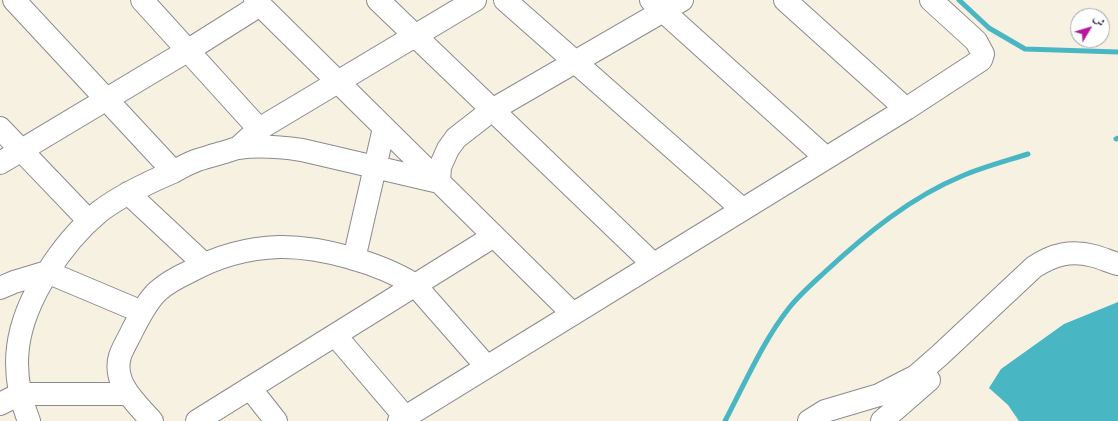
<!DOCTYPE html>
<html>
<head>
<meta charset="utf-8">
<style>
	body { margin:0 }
	#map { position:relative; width:1118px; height:421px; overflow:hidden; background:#f6f1e1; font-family:"IM FELL English",Amiri,serif }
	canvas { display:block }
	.north { position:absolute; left:1070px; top:8px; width:40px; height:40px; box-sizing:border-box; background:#fff; border:1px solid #a7a7b1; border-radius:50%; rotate:52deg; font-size:11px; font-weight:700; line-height:16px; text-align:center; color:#22223b }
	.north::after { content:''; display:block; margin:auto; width:14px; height:18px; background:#b5179e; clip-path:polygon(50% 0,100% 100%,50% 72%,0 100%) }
</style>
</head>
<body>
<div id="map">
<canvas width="1118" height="421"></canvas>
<div class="north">ش</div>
</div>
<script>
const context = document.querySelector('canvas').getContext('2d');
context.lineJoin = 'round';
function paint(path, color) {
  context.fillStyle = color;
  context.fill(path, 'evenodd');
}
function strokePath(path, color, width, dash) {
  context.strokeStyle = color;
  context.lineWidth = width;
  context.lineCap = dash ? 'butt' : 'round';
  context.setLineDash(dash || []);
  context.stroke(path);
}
paint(new Path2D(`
	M1118,302V421H1019L1008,405L989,388L1001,369L1064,324Z`), '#49b6c4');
strokePath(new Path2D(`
	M959,0L989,28L1025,49L1118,52
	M1116,139L1118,138
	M725,421C745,383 763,341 789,308C800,294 813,283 826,271C866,234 911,197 962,176C983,167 1006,161 1028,154`), '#49b6c4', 5);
const minor = new Path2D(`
	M14,0L173,171
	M142,0L259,129
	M255,0L573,314
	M378,0L653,264
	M505,0L742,209
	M651,0L826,158
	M785,0L906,109
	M0,128L89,221
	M238,148L259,129L475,0
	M0,163L187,51L260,5
	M128,193L204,264
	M354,259L384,128
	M0,288L14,282L47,272L142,312
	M335,335L405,417
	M250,388L276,421
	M0,404L20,394H128
	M29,421C20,399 15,372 18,347C24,299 62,243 99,212C121,195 147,183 173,172C180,168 187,164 195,161C203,158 212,156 221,153C227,152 232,149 238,148C259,145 281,147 302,150L439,182L440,167L448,149L456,138L492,110L682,0
	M152,421C136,403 112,383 120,356C123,347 129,338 133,329C140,316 147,301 158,291C167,283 178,277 189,272C216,257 248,248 279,247C320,246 380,263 415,285L487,367
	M197,421L494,236
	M399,421L906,109L981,60L983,54L976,41L931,0
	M809,421L825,411L879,395L916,376L940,355L1034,267C1054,254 1071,250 1094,256C1102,258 1110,262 1118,264
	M882,421L929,380`);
strokePath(minor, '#8c8a8e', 24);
strokePath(minor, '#fff', 22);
</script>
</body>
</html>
